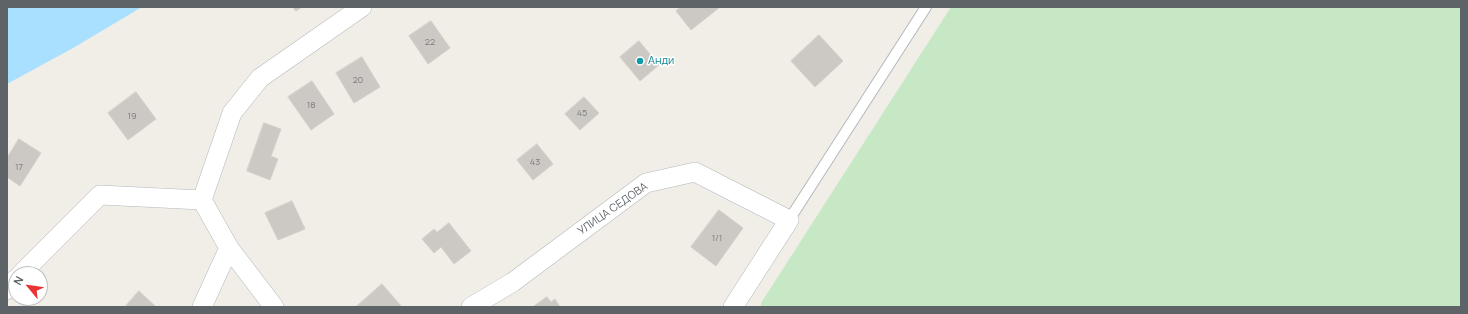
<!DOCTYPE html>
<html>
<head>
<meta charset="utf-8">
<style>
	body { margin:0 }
	#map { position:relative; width:1468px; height:314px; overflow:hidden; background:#f0eee7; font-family:Manrope,sans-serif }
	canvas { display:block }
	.frame { position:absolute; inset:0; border:8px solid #5e6367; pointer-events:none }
	.north { position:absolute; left:8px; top:266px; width:40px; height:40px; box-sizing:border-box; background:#fff; border:1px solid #bfc1c2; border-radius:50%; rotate:299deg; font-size:11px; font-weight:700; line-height:16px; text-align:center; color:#5e6367 }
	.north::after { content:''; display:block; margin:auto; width:14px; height:18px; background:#ea3434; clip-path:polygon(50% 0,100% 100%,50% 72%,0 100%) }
</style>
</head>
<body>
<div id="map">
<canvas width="1468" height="314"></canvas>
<div class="frame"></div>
<div class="north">N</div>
</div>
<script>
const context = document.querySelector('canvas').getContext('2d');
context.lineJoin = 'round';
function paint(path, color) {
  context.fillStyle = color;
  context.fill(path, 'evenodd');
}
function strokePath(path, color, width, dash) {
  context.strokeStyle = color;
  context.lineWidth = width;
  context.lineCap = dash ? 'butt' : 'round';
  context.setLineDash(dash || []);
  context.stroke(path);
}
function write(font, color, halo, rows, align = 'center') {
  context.font = font + ' Manrope,sans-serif';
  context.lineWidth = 3;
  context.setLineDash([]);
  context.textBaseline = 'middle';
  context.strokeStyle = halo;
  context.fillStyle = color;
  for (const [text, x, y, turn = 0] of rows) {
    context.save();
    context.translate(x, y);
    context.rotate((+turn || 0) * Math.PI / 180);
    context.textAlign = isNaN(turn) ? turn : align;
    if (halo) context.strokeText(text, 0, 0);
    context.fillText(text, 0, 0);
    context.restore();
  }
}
paint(new Path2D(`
	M951,7H1461V307H761V303Z`), '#c7e8c4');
paint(new Path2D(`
	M7,7H142L73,48L7,84Z`), '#a9e0ff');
const building = new Path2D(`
	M293,7H302L296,11Z
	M681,7H720L691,30L676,11Z
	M431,21L450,48L428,64L409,36Z
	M819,35L843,61L815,87L791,61Z
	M639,41L659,65L640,81L620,57Z
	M362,57L380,87L354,103L336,73Z
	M312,81L334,114L311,130L288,97Z
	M136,92L156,119L128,140L108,113Z
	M584,97L599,113L580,130L565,114Z
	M264,123L281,129L271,156L278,159L270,180L247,171Z
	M19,139L41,153L20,186L7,177V158Z
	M537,144L553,164L533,180L517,160Z
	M292,201L305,229L278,240L265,213Z
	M719,210L743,228L716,266L691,247Z
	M449,223L471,251L454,264L441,247L434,253L422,239L434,229L437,232Z
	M382,284L402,307H356Z
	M139,291L155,306L154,307H125Z
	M547,297L551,302L555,299L560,307H533Z`);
paint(building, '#ccc9c4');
strokePath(building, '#d5cfc5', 1);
const service = new Path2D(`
	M789,220L926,7`);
const minor = new Path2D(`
	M202,200L232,113L260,78L362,7
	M202,200L229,248L274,307
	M21,274L100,195L202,200
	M7,290L16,279
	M202,307L229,248
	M471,307L513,282L646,183L695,172L789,220L733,307`);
strokePath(service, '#b4b8bb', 12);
strokePath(minor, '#b4b8bb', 20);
strokePath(service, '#fff', 10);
strokePath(minor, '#fff', 19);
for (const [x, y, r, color] of [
	[640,61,4,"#0f9aa8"]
]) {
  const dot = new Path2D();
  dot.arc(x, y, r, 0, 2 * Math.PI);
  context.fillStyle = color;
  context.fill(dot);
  strokePath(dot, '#fff', 1.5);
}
write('9px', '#7a7c7e', null, [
	["22",430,42],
	["20",358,80],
	["18",311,105],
	["45",582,113],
	["19",132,116],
	["43",535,162],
	["17",19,167],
	["1/1",717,238]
]);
write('11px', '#0d838f', '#fff', [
	["Анди",648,61]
], 'left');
write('11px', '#5e6367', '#fff', [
	["УЛИЦА СЕДОВА",613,209,-35]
]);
</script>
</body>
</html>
